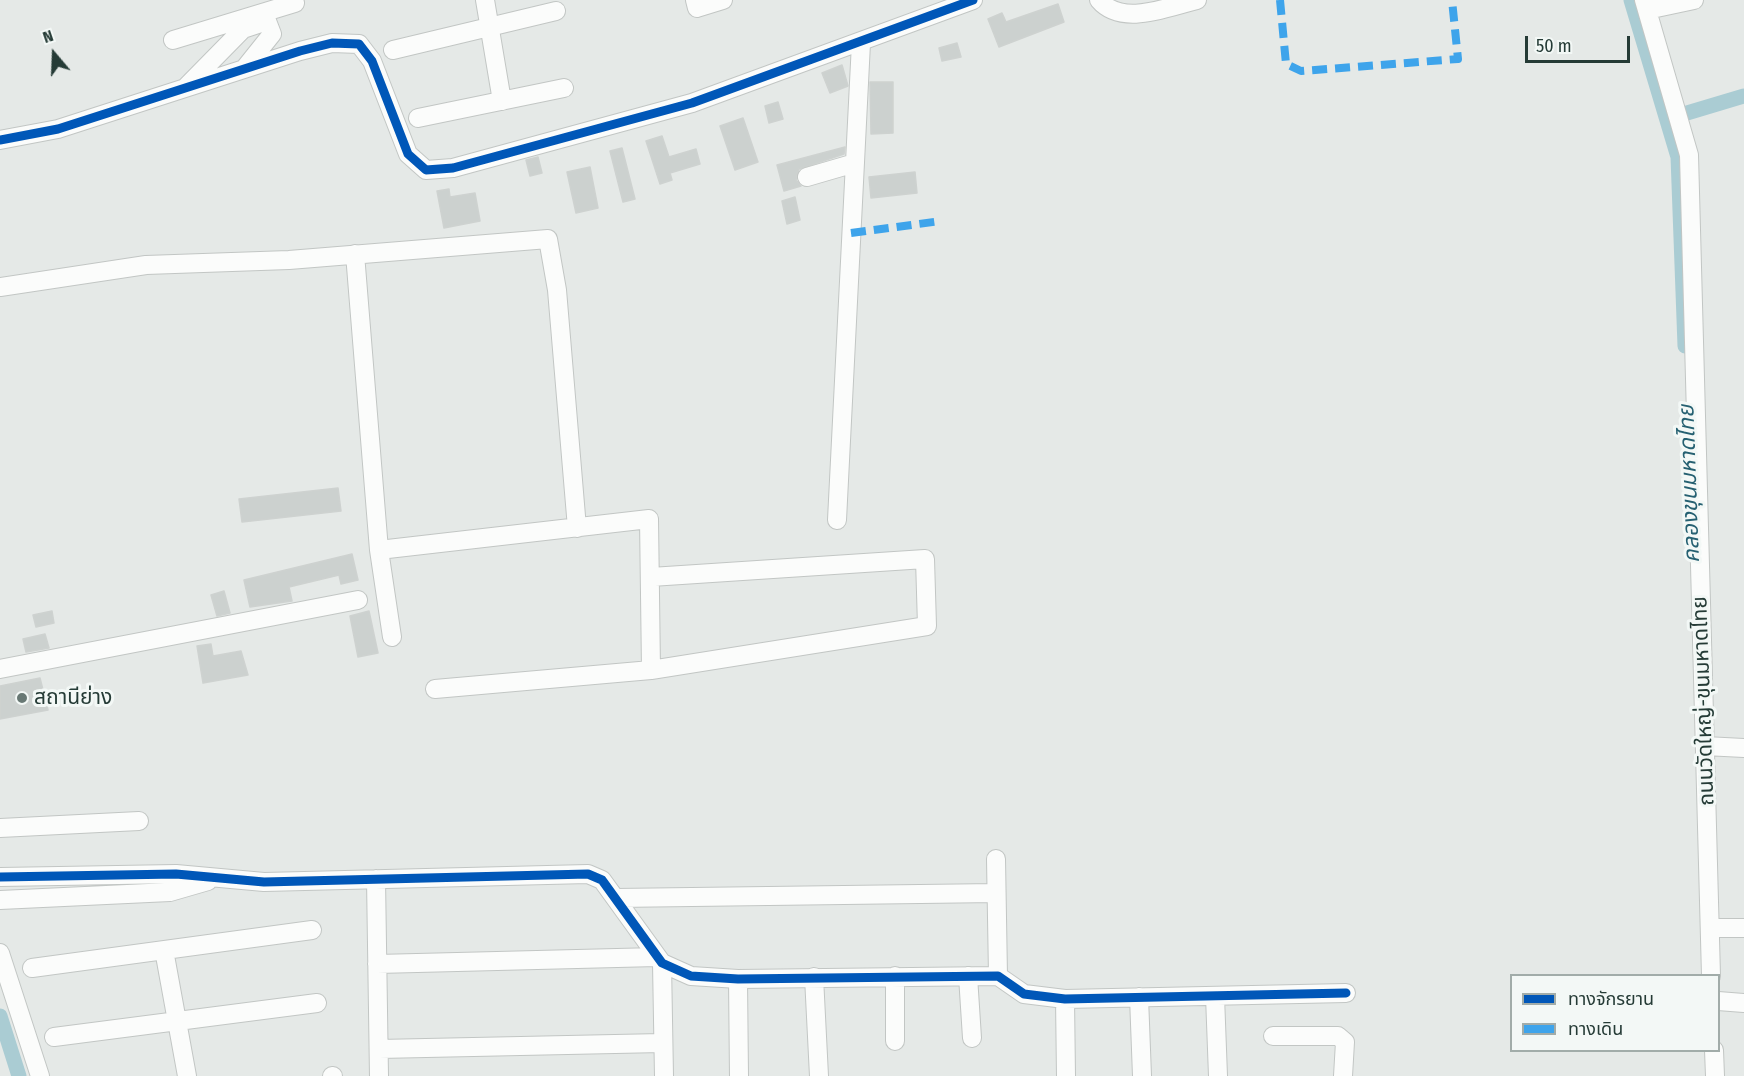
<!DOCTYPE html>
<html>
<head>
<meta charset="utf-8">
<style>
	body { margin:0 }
	#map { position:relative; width:1744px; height:1076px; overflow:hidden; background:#e5e9e7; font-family:"Fira Sans Condensed","Noto Sans Thai",sans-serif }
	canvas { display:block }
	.legend { position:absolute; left:1510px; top:974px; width:210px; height:78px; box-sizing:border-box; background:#f3f8f6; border:2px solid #a1aca9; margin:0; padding:8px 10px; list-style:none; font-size:18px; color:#253b36 }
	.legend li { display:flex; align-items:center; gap:12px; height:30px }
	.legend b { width:30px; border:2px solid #a1aca9 }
	.north { position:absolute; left:24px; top:24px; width:60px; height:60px; -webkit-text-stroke:4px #f3f8f6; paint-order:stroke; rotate:341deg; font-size:16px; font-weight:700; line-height:24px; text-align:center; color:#253b36 }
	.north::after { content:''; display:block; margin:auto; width:21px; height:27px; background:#253b36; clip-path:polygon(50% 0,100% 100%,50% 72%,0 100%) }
	.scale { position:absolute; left:1525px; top:36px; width:105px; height:27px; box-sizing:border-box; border:3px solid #253b36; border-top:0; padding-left:8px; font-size:18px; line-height:21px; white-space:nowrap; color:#253b36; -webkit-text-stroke:4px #f3f8f6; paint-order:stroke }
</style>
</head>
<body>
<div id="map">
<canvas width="1744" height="1076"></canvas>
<ul class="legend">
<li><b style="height:8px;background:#0057b8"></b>ทางจักรยาน</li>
<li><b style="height:8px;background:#3ea4eb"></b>ทางเดิน</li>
</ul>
<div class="north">N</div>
<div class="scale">50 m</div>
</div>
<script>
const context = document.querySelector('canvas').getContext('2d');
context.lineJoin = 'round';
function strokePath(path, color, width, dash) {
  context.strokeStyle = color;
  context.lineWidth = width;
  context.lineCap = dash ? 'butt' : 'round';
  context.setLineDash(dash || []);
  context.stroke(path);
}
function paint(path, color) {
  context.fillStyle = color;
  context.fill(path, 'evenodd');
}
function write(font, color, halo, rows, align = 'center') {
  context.font = font + ' "Fira Sans Condensed","Noto Sans Thai",sans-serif';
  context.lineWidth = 6;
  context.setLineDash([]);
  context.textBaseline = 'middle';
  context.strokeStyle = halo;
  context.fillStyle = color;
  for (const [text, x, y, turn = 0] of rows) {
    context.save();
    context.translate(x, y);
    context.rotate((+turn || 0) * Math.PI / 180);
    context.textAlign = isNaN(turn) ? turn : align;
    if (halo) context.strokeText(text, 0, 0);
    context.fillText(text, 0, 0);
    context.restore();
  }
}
strokePath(new Path2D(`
	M1631,0L1678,157L1685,346
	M1667,119L1744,96
	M0,1016L19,1076`), '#aaccd3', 15);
const building = new Path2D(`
	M1058,4L1064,22L999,47L988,19L1002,13L1006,22Z
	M957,43L961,57L942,61L939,48Z
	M842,65L848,86L830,93L822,73Z
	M870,82H893V133L871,134Z
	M778,102L783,119L769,123L765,106Z
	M743,118L758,162L735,170L720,126Z
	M662,136L669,157L696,149L700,164L670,173L672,180L660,184L646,141Z
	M845,147L844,154L799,169L796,180L801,186L784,191L777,165Z
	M622,148L635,199L623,202L610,151Z
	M538,157L542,173L530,176L526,160Z
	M590,167L598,208L576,213L567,172Z
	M915,172L917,193L871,198L869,177Z
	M449,189L450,197L475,193L480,221L444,228L437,191Z
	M795,197L800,220L787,224L782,201Z
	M338,488L341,511L242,522L239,499Z
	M352,554L358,580L341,584L339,575L289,587L292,601L250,607L244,580Z
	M224,591L230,613L217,616L211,595Z
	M52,611L54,623L36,627L33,615Z
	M369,611L378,653L358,657L350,616Z
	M45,634L49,648L26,652L23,639Z
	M211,644L213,656L241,651L248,675L203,683L197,646Z
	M40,678L48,710L0,719V686Z`);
paint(building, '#ccd1cf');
strokePath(building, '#ced2d0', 1.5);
const minor = new Path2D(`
	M485,0L502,101
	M695,0L697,8L723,0
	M1099,0C1122,27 1167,7 1197,0
	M1644,0L1689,155L1711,976
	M1647,10L1694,0
	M173,40L295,3
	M393,50L556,11
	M185,88L243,29L267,21L272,34L244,69
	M418,118L564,88
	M0,140L58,129L300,51L332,43L359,44L372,61L408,154L426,170L453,168L692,103L973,0
	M807,177L855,163
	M355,254L379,550L392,637
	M0,287L146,265L289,260L548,239L557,290L577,528
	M837,520L861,43
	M379,550L649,519L651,670
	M0,669L358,600
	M435,689L651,670L927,626L925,559L651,577
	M1705,746L1744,748
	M0,828L139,821
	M996,859L998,976
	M0,877L176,874L264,882L588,874L602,880L662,963L691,976L738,979L998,976L1024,994L1065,999L1346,993
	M376,879L379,1076
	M616,898L996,893
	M0,900L170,892L208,881
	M1710,928H1744
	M164,950L187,1076
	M0,953L40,1076
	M662,963L664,1076
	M377,964L657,957
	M32,968L312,930
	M895,976V1041
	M968,976L972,1038
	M814,977L819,1076
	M738,979L739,1076
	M1215,996L1218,1076
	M1139,997L1142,1076
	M1065,999L1066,1076
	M1718,1001L1744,1003
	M1273,1036H1338L1345,1042L1343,1076
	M54,1037L317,1003
	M379,1049L662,1043
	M1714,1050L1715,1076
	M332,1076H333`);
strokePath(minor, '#c2c6c4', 20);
strokePath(minor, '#fbfcfb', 18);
strokePath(new Path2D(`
	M1280,0L1286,64L1301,71L1458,59L1452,0
	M851,233L941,221`), '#3ea4eb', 8, [15, 8]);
strokePath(new Path2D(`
	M0,140L58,129L300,51L332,43L359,44L372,61L408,154L426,170L453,168L692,103L973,0
	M0,877L176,874L264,882L588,874L602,880L662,963L691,976L738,979L998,976L1024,994L1065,999L1346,993`), '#0057b8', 9);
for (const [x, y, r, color] of [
	[22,698,6,"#687874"]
]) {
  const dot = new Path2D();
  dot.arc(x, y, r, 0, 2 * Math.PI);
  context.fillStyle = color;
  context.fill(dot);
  strokePath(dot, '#f3f8f6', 2);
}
write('21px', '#253b36', '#f3f8f6', [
	["สถานีย่าง",34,698]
], 'left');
write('21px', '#253b36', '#f3f8f6', [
	["ถนนวัดใหญ่-ขุนมหาดไทย",1704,701,-92]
]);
write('italic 22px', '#256071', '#f3f8f6', [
	["คลองขุนมหาดไทย",1690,484,-92]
]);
</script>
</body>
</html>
